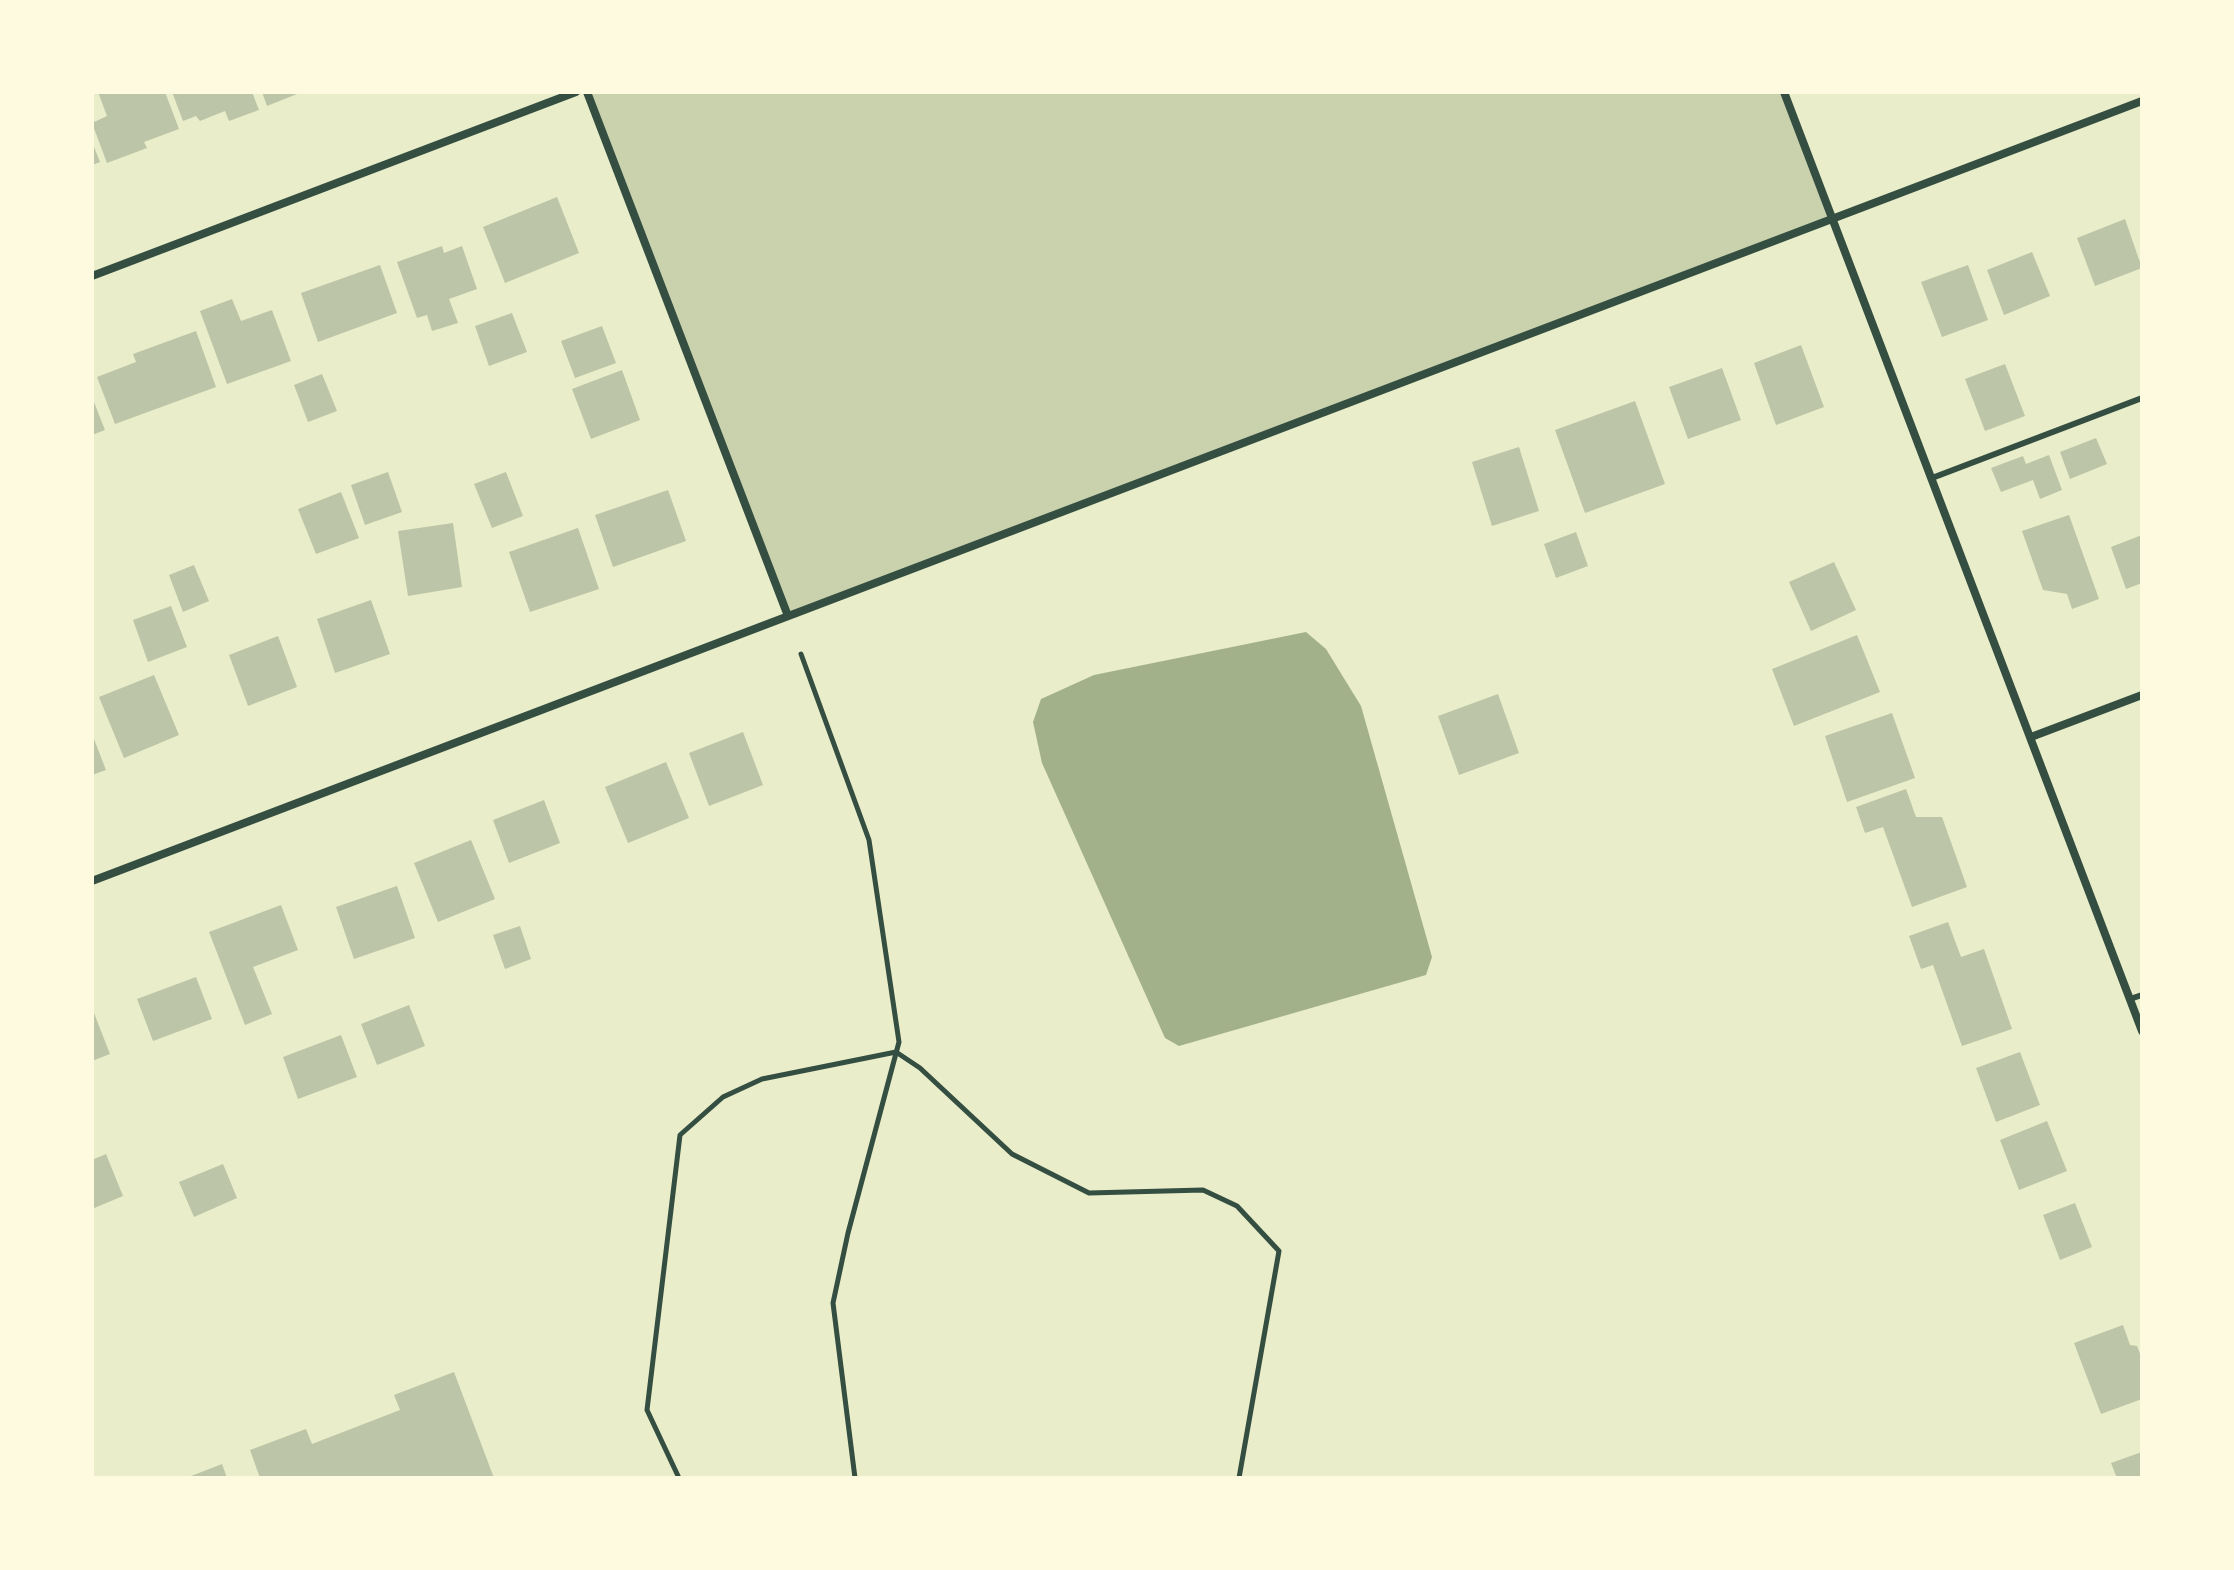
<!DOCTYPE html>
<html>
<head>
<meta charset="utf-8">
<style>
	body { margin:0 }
	#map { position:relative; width:2234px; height:1570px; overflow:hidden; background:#e9edc9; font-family:"IBM Plex Sans",sans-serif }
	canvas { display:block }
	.frame { position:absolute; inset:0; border:94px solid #fefae0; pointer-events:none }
</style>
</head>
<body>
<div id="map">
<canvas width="2234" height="1570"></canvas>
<div class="frame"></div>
</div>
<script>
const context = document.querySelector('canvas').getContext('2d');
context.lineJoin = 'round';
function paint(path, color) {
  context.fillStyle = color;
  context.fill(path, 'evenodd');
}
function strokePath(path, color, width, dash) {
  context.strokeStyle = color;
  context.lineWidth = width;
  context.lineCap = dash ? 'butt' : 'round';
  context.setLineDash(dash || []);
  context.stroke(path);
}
paint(new Path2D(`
	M587,92H1784L1833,218L788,616Z`), '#cad2ad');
paint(new Path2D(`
	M1306,632L1326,649L1361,706L1432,957L1426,975L1179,1046L1165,1038L1042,763L1033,722L1041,699L1094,675Z`), '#a3b18a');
paint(new Path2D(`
	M98,92H165L179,129L144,142L147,148L107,163L92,123L107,116Z
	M172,92H252L259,110L229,121L225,111L200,121L196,116L183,121Z
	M262,92H302L267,106Z
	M92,142L100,162L92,165Z
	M557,197L579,253L505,283L483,227Z
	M2125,219L2142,268L2095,286L2077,238Z
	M442,246L444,253L462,246L477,289L449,299L458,323L432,331L427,315L417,318L397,262Z
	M2032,252L2050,296L2004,315L1987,270Z
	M380,265L397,313L318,342L301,293Z
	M1968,265L1988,320L1942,337L1921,282Z
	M232,299L241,321L272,310L291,361L227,384L200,311Z
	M512,313L527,352L489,366L475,326Z
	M602,326L616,363L575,378L561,341Z
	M196,331L216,387L115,424L97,377L136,362L133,354Z
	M1801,345L1824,407L1776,425L1754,363Z
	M2005,364L2025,416L1985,431L1965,379Z
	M1722,368L1741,420L1688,439L1669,387Z
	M622,370L640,420L591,439L572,389Z
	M322,374L337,411L308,422L294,385Z
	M92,397L105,430L92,435Z
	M1635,401L1665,484L1585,513L1555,430Z
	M2096,438L2107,464L2070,479L2060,452Z
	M1519,447L1539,511L1492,526L1472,462Z
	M2049,455L2062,490L2040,499L2033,480L2001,492L1991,468L2023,456L2026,464Z
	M388,472L402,512L365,525L351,485Z
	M506,472L523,516L492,528L474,484Z
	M668,490L686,541L613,567L595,515Z
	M341,492L359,538L316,554L298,509Z
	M2069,515L2099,599L2072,609L2067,594L2043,590L2022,531Z
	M453,523L462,587L408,596L398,531Z
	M578,528L599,589L530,612L509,552Z
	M1576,532L1588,566L1556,578L1544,544Z
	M2142,535V583L2126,589L2111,547Z
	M1834,562L1856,610L1811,631L1789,582Z
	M194,565L209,601L183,612L169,575Z
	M371,600L390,654L335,673L317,619Z
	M171,606L187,647L148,662L133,620Z
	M1857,635L1880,692L1794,726L1772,669Z
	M278,636L297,687L248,706L229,655Z
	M154,675L179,735L124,758L99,697Z
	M1498,694L1519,753L1459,775L1438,716Z
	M1892,713L1915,778L1847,802L1825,736Z
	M743,732L763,785L709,806L689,753Z
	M92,734L106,770L92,775Z
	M666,762L689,818L628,843L605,787Z
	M1906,789L1916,817H1942L1967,887L1912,907L1883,827L1865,833L1856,807Z
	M544,800L560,843L509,863L493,820Z
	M471,840L495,899L438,922L414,863Z
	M397,886L415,938L354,959L336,907Z
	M281,905L298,950L253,967L272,1014L245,1025L209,932Z
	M1948,922L1961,957L1984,949L2012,1029L1962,1046L1933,965L1921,969L1909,936Z
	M520,926L531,959L505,969L493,935Z
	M196,977L212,1019L153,1041L137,999Z
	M409,1005L425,1046L377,1065L361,1024Z
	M92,1008L110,1054L92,1061Z
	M341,1035L357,1077L298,1099L283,1057Z
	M2020,1052L2040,1105L1996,1122L1976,1068Z
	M2047,1121L2067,1171L2019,1190L2000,1140Z
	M106,1154L123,1196L92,1209V1160Z
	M223,1164L237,1198L194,1217L179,1182Z
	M2075,1203L2092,1247L2060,1260L2043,1215Z
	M2123,1325L2130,1345L2137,1346L2142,1359V1399L2101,1414L2074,1343Z
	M454,1372L494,1478H260L250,1450L306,1429L312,1444L400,1410L394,1395Z
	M2142,1452V1478H2117L2111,1463Z
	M222,1464L227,1478H186Z`), '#bcc5a7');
strokePath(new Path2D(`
	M801,654L869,840L899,1042L848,1233L833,1303L855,1478
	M679,1478L647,1410L680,1135L723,1097L762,1079L896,1052L920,1068L1012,1154L1089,1193L1203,1190L1237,1206L1279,1251L1239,1478`), '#344e41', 5);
strokePath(new Path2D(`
	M1932,478L2142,398
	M2130,999L2142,995`), '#344e41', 6);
strokePath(new Path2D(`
	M587,92L788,616
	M1784,92L2142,1031
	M92,276L576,92
	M2031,737L2142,695
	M92,881L2142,101`), '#344e41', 8);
</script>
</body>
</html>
